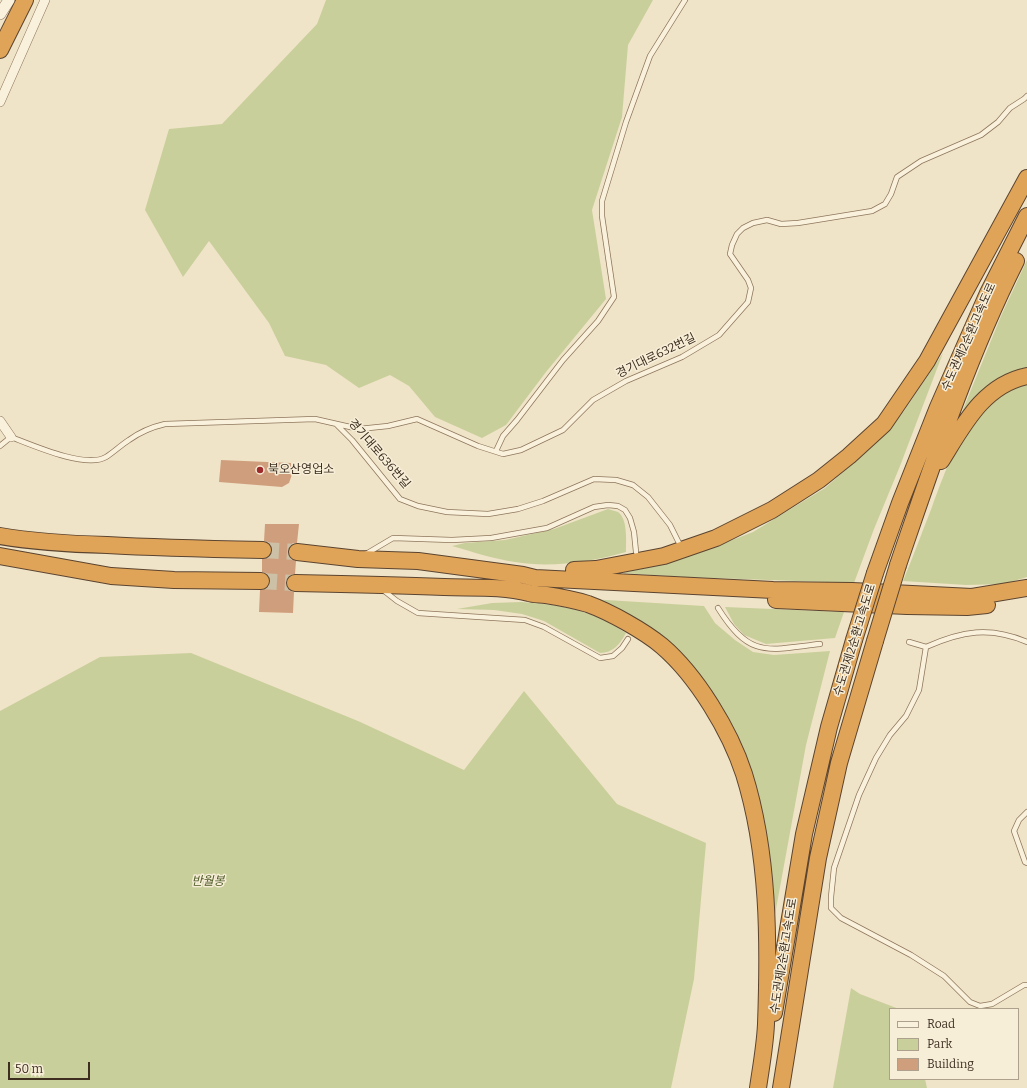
<!DOCTYPE html>
<html>
<head>
<meta charset="utf-8">
<style>
	body { margin:0 }
	#map { position:relative; width:1027px; height:1088px; overflow:hidden; background:#f0e4c8; font-family:Bitter,serif }
	canvas { display:block }
	.legend { position:absolute; left:889px; top:1008px; width:130px; height:72px; box-sizing:border-box; background:#f7eed8; border:1px solid #ada18e; margin:0; padding:5px 7px; list-style:none; font-size:12px; color:#3d2e20 }
	.legend li { display:flex; align-items:center; gap:8px; height:20px }
	.legend b { width:20px; border:1px solid #ada18e }
	.scale { position:absolute; left:8px; top:1062px; width:82px; height:18px; box-sizing:border-box; border:2px solid #3d2e20; border-top:0; padding-left:5px; font-size:12px; line-height:14px; white-space:nowrap; color:#3d2e20; -webkit-text-stroke:3px #f7eed8; paint-order:stroke }
</style>
</head>
<body>
<div id="map">
<canvas width="1027" height="1088"></canvas>
<ul class="legend">
<li><b style="height:5px;background:#faf1dc"></b>Road</li>
<li><b style="height:11px;background:#c9cf9b"></b>Park</li>
<li><b style="height:11px;background:#cf9f7d"></b>Building</li>
</ul>
<div class="scale">50 m</div>
</div>
<script>
const context = document.querySelector('canvas').getContext('2d');
context.lineJoin = 'round';
function paint(path, color) {
  context.fillStyle = color;
  context.fill(path, 'evenodd');
}
function strokePath(path, color, width, dash) {
  context.strokeStyle = color;
  context.lineWidth = width;
  context.lineCap = dash ? 'butt' : 'round';
  context.setLineDash(dash || []);
  context.stroke(path);
}
function write(font, color, halo, rows, align = 'center') {
  context.font = font + ' Bitter,"Noto Sans KR",serif';
  context.lineWidth = 3;
  context.setLineDash([]);
  context.textBaseline = 'middle';
  context.strokeStyle = halo;
  context.fillStyle = color;
  for (const [text, x, y, turn = 0] of rows) {
    context.save();
    context.translate(x, y);
    context.rotate((+turn || 0) * Math.PI / 180);
    context.textAlign = isNaN(turn) ? turn : align;
    if (halo) context.strokeText(text, 0, 0);
    context.fillText(text, 0, 0);
    context.restore();
  }
}
paint(new Path2D(`
	M326,0H653L628,45L622,117L592,210L606,299L546,372L506,425L482,438L435,417L409,386L390,375L359,388L326,365L285,356L269,323L209,241L183,277L145,210L169,129L222,124L317,24Z
	M1027,260V371L980,393L962,412L1001,316Z
	M943,353L900,466L874,529L854,583L684,577L622,573L656,566L696,554L753,532L825,488L874,445L904,411Z
	M1027,383V577L1004,584L966,585L903,581C913,557 922,532 932,507C951,455 970,402 1027,383Z
	M608,509C611,510 615,511 618,512C628,519 626,542 626,552C592,562 550,568 515,562C494,559 473,552 452,546L465,543L505,540L554,529Z
	M590,599L704,606L715,623L735,640L753,652L774,655L830,651L806,745L774,920L772,875L760,815L699,678Z
	M521,602C548,604 576,607 602,619C610,623 618,628 626,633C620,644 613,653 600,653L544,621L522,614L494,610L457,609L492,603Z
	M725,607L844,612L835,638L766,644L744,635L734,624Z
	M191,653L358,721L464,770L524,691L617,804L706,843L694,979L671,1088H0V711L100,657Z
	M851,988L860,994L899,1009H890V1079H925L927,1088H833Z`), '#c9cf9b');
paint(new Path2D(`
	M221,460L291,463V466H295L289,483L282,487L219,482Z
	M265,524H299L297,543H293L290,546L288,551V556L291,559L296,561L295,574L290,575L287,578L286,582L287,588L290,591L294,592L293,613L259,612L260,590L266,589L269,585L270,582L269,576L266,573L262,572V559L268,558L271,555L272,551L271,545L268,542L264,541Z`), '#cf9f7d');
strokePath(new Path2D(`
	M263,550L297,552
	M261,581L295,583`), '#ccc0a6', 16, [16, 8]);
const service = new Path2D(`
	M336,424L352,440L400,499L418,506L447,512L488,514L518,509L543,501L594,479L616,480L633,485L648,497L670,525L679,543
	M0,446L11,437C32,445 86,469 106,457C114,452 121,445 129,440C140,432 152,427 165,424L315,419L359,429L388,426L417,419L478,446L503,454L521,450L563,430L593,400L626,381L682,357L719,335L748,302L751,288L748,280L730,254L732,245L737,234L743,228L753,223L767,220L781,224L798,223L872,211L885,204L891,194L897,177L921,161L981,135L998,122L1010,108L1024,99L1027,96
	M496,451L503,436L517,420L563,360L598,321L614,297L602,216V201L626,122L650,56L685,0
	M366,554L393,538L452,540L491,538L547,528L594,507L608,505L618,506L625,510L630,518L634,532L636,552
	M383,590L397,601L418,613L525,620L544,627L600,658L613,656L622,648L628,639
	M718,608C750,659 767,650 820,644
	M909,642L926,647C962,631 990,626 1027,642
	M926,647L919,690L906,716L890,735L876,758L859,795L834,868L831,897V908L841,918L911,955L944,976L970,1002L980,1006L992,1004L1024,985H1027
	M1027,812L1019,820L1014,831L1025,862L1027,863`);
const minor = new Path2D(`
	M0,102L45,0
	M0,421L11,437`);
const tertiary = new Path2D(`
	M0,14L9,0`);
const motorway = new Path2D(`
	M0,50L25,0
	M941,461C963,426 983,385 1027,376
	M0,536C35,542 71,544 107,545C159,548 211,549 263,550
	M297,552L358,559L418,561L523,575L535,578L773,590L852,591L972,597L1027,588
	M0,556L111,576L174,580L261,581
	M898,565C933,463 967,359 1016,261
	M574,570L596,569L664,556L716,538L772,510L819,480L849,456L884,424L927,361L1027,178
	M875,573L900,503L938,407L988,293L1027,216
	M295,583C345,584 394,585 444,587C472,588 502,586 529,593C534,595 540,594 546,595C559,597 575,600 588,604C610,612 644,631 662,646C697,676 730,731 744,774C769,854 769,942 766,1024C765,1046 761,1067 758,1088
	M776,600L907,606L967,607L987,605
	M774,1013L804,834L829,727L854,640
	M781,1088L818,858L839,763L875,641`);
strokePath(service, '#8d765c', 6);
strokePath(minor, '#8d765c', 10);
strokePath(tertiary, '#8d765c', 12);
strokePath(motorway, '#5b4430', 18);
strokePath(service, '#faf1dc', 4.5);
strokePath(minor, '#faf1dc', 9);
strokePath(tertiary, '#faf1dc', 11);
strokePath(motorway, '#e0a458', 16);
const motorwayBridge = new Path2D(`
	M854,640L875,573
	M875,641L898,565`);
strokePath(motorwayBridge, '#5b4430', 18, []);
strokePath(motorwayBridge, '#e0a458', 16);
for (const [x, y, r, color] of [
	[260,470,4,"#9e2a2b"]
]) {
  const dot = new Path2D();
  dot.arc(x, y, r, 0, 2 * Math.PI);
  context.fillStyle = color;
  context.fill(dot);
  strokePath(dot, '#f7eed8', 1.5);
}
write('12px', '#3d2e20', '#f7eed8', [
	["수도권제2순환고속도로",969,337,-66],
	["경기대로632번길",656,356,-26],
	["경기대로636번길",379,454,49],
	["수도권제2순환고속도로",855,640,-73],
	["수도권제2순환고속도로",784,956,-81]
]);
write('12px', '#3d2e20', '#f7eed8', [
	["북오산영업소",268,470]
], 'left');
write('italic 12px', '#4d5a26', '#f7eed8', [
	["반월봉",208,882]
]);
</script>
</body>
</html>
